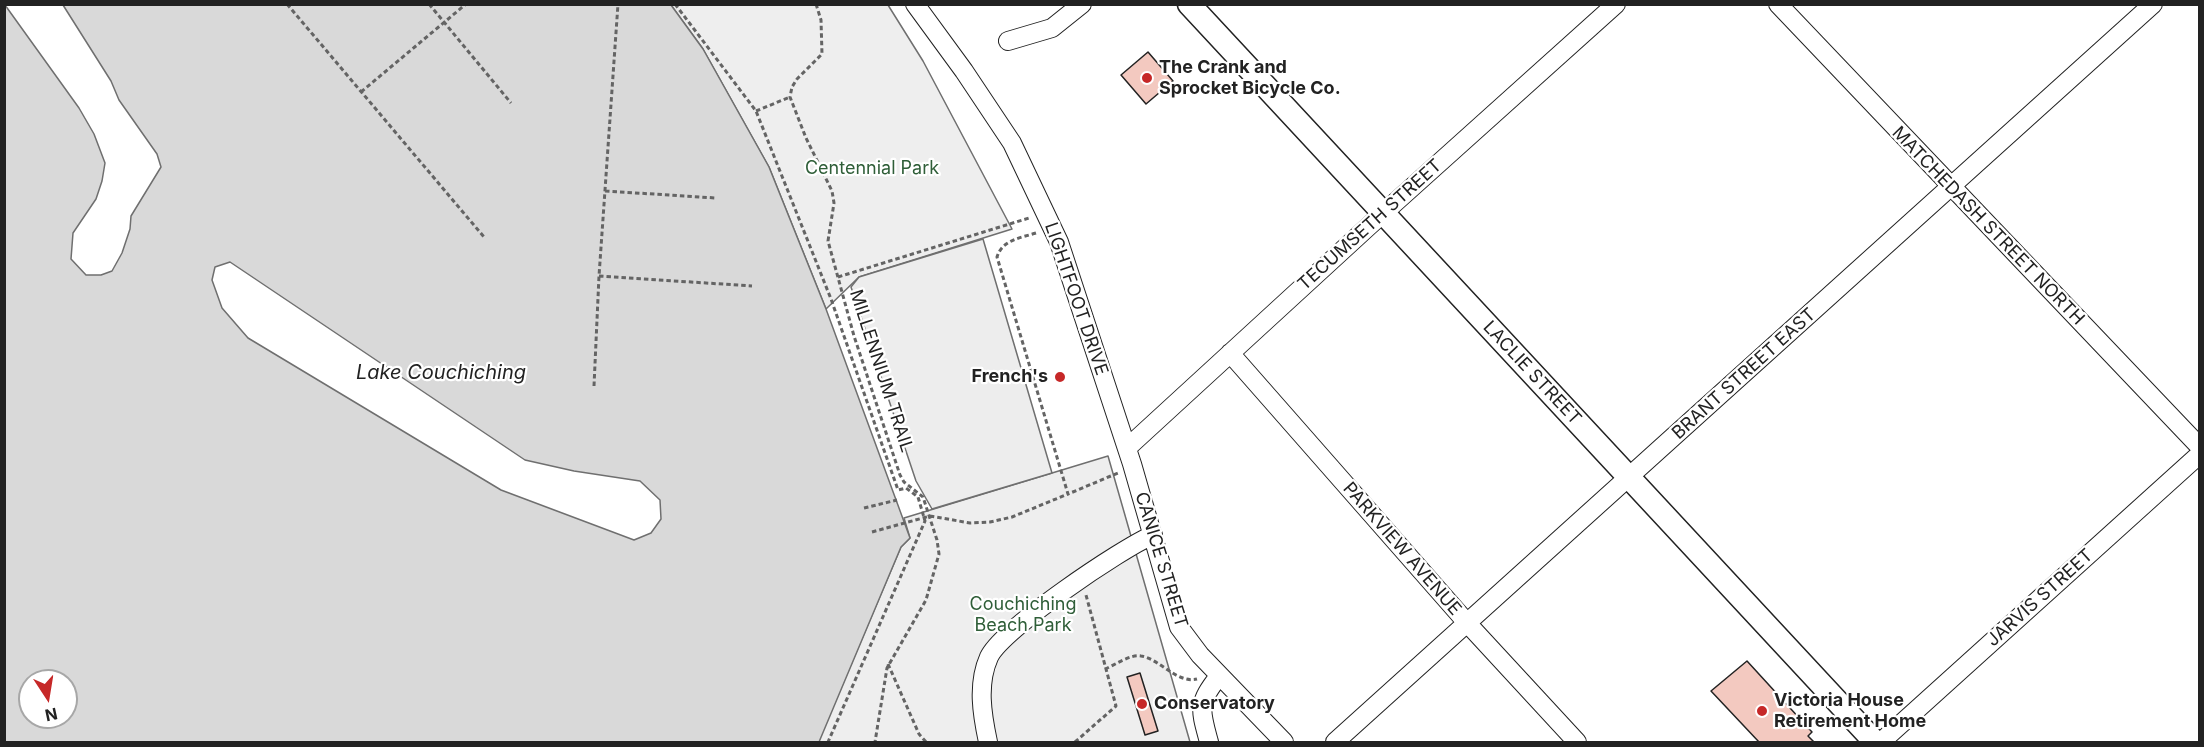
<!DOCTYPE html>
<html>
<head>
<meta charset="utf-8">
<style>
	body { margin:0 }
	#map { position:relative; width:2204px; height:747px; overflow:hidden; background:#fff; font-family:Inter,sans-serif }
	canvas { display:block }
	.frame { position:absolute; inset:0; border:6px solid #222; pointer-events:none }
	.north { position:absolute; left:18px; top:669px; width:60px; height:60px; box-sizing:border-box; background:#fff; border:2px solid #a7a7a7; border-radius:50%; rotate:168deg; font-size:16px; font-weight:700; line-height:24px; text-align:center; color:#222 }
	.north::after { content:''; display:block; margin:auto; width:21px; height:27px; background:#c62828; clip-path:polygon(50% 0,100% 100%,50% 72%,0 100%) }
</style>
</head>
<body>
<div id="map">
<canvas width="2204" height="747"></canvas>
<div class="frame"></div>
<div class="north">N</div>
</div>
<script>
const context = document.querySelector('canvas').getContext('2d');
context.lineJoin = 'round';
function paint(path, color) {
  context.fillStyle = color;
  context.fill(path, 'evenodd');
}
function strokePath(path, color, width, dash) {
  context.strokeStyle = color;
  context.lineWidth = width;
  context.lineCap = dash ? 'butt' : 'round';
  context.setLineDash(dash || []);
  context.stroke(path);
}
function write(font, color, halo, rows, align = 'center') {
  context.font = font + ' Inter,sans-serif';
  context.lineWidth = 4.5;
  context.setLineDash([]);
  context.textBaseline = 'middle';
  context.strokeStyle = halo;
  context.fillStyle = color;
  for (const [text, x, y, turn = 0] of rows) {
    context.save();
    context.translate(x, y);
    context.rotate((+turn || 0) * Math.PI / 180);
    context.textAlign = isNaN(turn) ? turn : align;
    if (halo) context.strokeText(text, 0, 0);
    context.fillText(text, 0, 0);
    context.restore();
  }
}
const green = new Path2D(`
	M671,5H888L923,61L1012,229L859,277L826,309L769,167L703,49Z
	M1108,456L1190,742H818L901,547L910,538L904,518Z`);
paint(green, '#eee');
strokePath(green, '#6f6f6f', 1.5);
const parking = new Path2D(`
	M983,239L1052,473L932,509L916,481L851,287L859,277Z`);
paint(parking, '#ededed');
strokePath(parking, '#6f6f6f', 1.5);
const water = new Path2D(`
	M4,5H671L703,49L769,167L826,309L910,538L901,547L819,742H5ZM30,681H66V717H30Z`);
paint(water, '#d9d9d9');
strokePath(water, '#6f6f6f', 1.5);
const pier = new Path2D(`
	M5,5H63L111,81L119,100L157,154L161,167L131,216L130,229L122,253L112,271L101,275H86L71,259L73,233L96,199L102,181L105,163L94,134L79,108Z
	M230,262L525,460L574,471L640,481L660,500L661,519L651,533L634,540L501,490L248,338L222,308L212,280L215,267Z`);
paint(pier, '#fff');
strokePath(pier, '#6f6f6f', 1.5);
const building = new Path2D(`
	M1148,52L1173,81L1146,104L1121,75Z
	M1747,661L1812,732L1808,736L1814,742H1759L1711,691Z
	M1140,673L1158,731L1145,735L1127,677Z`);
paint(building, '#f3c9c0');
strokePath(building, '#222', 1.5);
const minor = new Path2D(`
	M915,4L964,71L1012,143L1059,242L1132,464L1179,627L1200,655L1284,742
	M1778,4L2200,447
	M1008,41L1052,28L1082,4
	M1230,353L1468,624L1577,742
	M1127,448L1369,226L1616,4
	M988,742C982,714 977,684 989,657C1002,629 1122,548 1153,535
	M1209,742C1200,709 1197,704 1219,676
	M1335,742L2153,4
	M1881,742L2200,454`);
const major = new Path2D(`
	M1189,4L1875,742`);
strokePath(minor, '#222', 20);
strokePath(major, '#222', 25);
strokePath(new Path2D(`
	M287,4L484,237
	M429,4L511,103
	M675,4L756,111L831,299L898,490L906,488L918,497L925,521L828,742
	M816,4L821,20L822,54L797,79L792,87L790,97L806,138L832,191L834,203L828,241L854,336L900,475L904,482L923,497L937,540L939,554L926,600L887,668L875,742
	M361,92L466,4
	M756,111L790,97
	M605,191L716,198
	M1036,233C1020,238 1002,240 997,257L1068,494L1118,473
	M599,276L752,286
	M838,277L1029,218
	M594,386L599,276L618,4
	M864,508L897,500
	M872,532L930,516L970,523L990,522L1012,517L1068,494
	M888,664L919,734L926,742
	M1105,669C1115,665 1130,654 1141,656C1160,659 1177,684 1197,679
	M1075,742L1116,706L1086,595`), '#646464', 3, [4.5, 3]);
strokePath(minor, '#fff', 18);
strokePath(major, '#fff', 22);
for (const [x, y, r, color] of [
	[1147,78,6,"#c62828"],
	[1060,377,6,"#c62828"],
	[1142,704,6,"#c62828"],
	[1762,711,6,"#c62828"]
]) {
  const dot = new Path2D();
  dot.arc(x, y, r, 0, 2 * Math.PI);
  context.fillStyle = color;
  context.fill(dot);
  strokePath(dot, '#fff', 2);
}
write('bold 18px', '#222', '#fff', [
	["The Crank and",1159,68],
	["Sprocket Bicycle Co.",1159,89],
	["French's",1048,377,"right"],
	["Victoria House",1774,701],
	["Retirement Home",1774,722],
	["Conservatory",1154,704]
], 'left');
write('18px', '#2f5e38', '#fff', [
	["Centennial Park",872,169],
	["Couchiching",1023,605],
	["Beach Park",1023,626]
]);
write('18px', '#222', '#fff', [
	["TECUMSETH STREET",1370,225,-42],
	["MATCHEDASH STREET NORTH",1988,226,46],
	["LIGHTFOOT DRIVE",1076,299,71],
	["MILLENNIUM TRAIL",881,371,72],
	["LACLIE STREET",1532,373,47],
	["BRANT STREET EAST",1744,374,-42],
	["PARKVIEW AVENUE",1402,549,49],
	["CANICE STREET",1161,560,73],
	["JARVIS STREET",2040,598,-42]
]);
write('italic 20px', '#222', '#fff', [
	["Lake Couchiching",441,373]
]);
</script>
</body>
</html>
